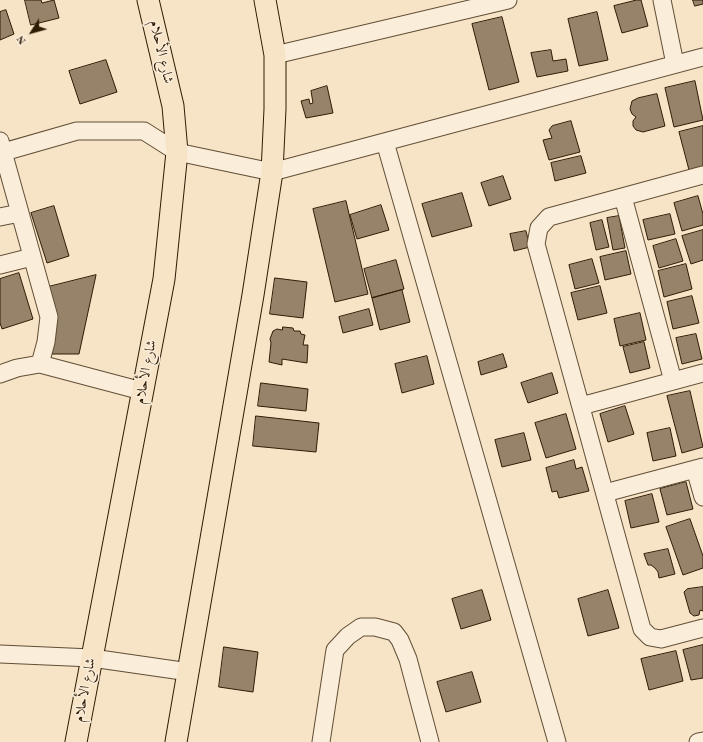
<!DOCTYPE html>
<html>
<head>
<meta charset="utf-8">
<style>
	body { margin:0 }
	#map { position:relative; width:703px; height:742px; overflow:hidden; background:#f7e3c6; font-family:"Old Standard TT",serif }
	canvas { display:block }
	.north { position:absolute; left:12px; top:12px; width:40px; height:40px; -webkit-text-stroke:3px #faedda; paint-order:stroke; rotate:233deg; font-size:11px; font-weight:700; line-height:16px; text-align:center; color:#2f1c05 }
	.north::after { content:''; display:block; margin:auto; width:14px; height:18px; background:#2f1c05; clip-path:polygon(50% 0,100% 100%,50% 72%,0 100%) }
</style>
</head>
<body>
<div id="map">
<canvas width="703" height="742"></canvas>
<div class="north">N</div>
</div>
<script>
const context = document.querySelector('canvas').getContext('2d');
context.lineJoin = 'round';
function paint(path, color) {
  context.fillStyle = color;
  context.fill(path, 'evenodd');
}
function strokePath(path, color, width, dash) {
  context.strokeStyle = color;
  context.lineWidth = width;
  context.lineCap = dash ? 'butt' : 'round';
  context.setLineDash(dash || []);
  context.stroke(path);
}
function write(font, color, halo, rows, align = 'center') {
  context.font = font + ' "Old Standard TT",Amiri,serif';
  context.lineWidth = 3;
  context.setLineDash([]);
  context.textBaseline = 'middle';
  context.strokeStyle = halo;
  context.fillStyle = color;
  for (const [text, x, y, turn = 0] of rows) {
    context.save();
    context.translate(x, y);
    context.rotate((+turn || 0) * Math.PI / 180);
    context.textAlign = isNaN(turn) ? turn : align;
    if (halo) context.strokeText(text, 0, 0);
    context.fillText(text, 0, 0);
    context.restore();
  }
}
const building = new Path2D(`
	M25,0H41L42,3L54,0L59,18L31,25Z
	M637,0H641L648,26L622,33L614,6Z
	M693,0H703V4L695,6Z
	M6,10L14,34L0,40V12Z
	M597,12L608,60L579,66L568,19Z
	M502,17L519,82L489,90L472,24Z
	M551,50L553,61L566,59L568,71L537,77L531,53Z
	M106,60L117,92L80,104L69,71Z
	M695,81L703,120L674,127L665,88Z
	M327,86L333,113L306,118L301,101L309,99L310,104L313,103L311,91Z
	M657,94L665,126L643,132L636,130L633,126V121L636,117L632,114L630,109L632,101L638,98Z
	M571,121L580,152L549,160L543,140L552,138L549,130L552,126Z
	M703,126V166L689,170L679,132Z
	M581,156L586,173L555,181L551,163Z
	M503,176L511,199L489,206L481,183Z
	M462,193L472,226L432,237L422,204Z
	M698,196L703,214V225L682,231L674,203Z
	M346,201L368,294L335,302L313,209Z
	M381,205L389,230L357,239L350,215Z
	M54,206L69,256L47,263L31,213Z
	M670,214L675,234L648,240L643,220Z
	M619,216L625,248L613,250L607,218Z
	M602,220L609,247L596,250L590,223Z
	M703,230V260L691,264L682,236Z
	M526,231L530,247L514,251L510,234Z
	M676,239L683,261L659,268L653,246Z
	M626,251L631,274L605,280L600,257Z
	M592,259L599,283L575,289L569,265Z
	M396,260L404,289L372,298L364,269Z
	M686,264L692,289L664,297L658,271Z
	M19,273L33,319L2,329L0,323V279Z
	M96,275L79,354H49L48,287Z
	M275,278L307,282L303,318L270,314Z
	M600,286L607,313L578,320L571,293Z
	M402,290L410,322L380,330L372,298Z
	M692,296L699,323L673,329L667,302Z
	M369,309L373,325L343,333L339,317Z
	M640,313L646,340L620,346L614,319Z
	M283,327L293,328L294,331H300L301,334L305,335L303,345H308L307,363L282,359V365L269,362L271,343L270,339L273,331L277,329L282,330Z
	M696,334L702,359L682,364L676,338Z
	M644,342L650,368L630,373L623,347Z
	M503,354L507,367L481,375L478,362Z
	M427,356L434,384L402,393L395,364Z
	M552,373L558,393L528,403L521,383Z
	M261,383L308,389L306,411L258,406Z
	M690,391L703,447L682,453L667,396Z
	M625,406L634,434L608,442L600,414Z
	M566,414L576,449L546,458L535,423Z
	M256,416L319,423L316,452L253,446Z
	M670,428L676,456L653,461L647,433Z
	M524,433L531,460L502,467L495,440Z
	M574,460L576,469L582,467L589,491L559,498L557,491L552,492L546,468Z
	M686,482L693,509L667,515L660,489Z
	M652,494L659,522L631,528L625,501Z
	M690,519L703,556V568L683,575L666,527Z
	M668,549L675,574L659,578L658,572L655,568L651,565H648L644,554Z
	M703,587V611L700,610L699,615L694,616L690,613L684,592L687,589Z
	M482,590L491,620L461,629L452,599Z
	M608,590L619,628L588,636L578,599Z
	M703,645V678L691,680L683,650Z
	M224,647L258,652L253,692L219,687Z
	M676,651L683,681L649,690L641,659Z
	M472,672L481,702L446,712L437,682Z`);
paint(building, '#978369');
strokePath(building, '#2f1c05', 1);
const minor = new Path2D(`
	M662,0L675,64
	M275,55L508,0
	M0,141L49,317L46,342L40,364
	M385,142L557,742
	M0,153L77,131H144L177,152L272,172L703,57
	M703,175L549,217L539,228L536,244L642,629L650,637L661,639L703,628
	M623,197L673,381
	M0,217L20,213
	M0,265L32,257
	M0,374L17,368L40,364L142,391
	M581,406L703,373
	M695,469L703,497
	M605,493L703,467
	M0,654L92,658L189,672
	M321,742L335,650L348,636L361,627H375L394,632L400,640L408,659L430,742
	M698,742L703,741`);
const major = new Path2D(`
	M76,742L164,279L177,152L173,106L148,0
	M176,742L253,295L272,172L275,109V55L265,0`);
strokePath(minor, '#614e35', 19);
strokePath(major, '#2f1c05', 23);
strokePath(minor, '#faedda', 17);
strokePath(major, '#f7e3c6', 21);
write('14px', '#2f1c05', '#faedda', [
	["شارع الأحلام",161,52,77],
	["شارع الأحلام",146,372,-79],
	["شارع الأحلام",85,690,-79]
]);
</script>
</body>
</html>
